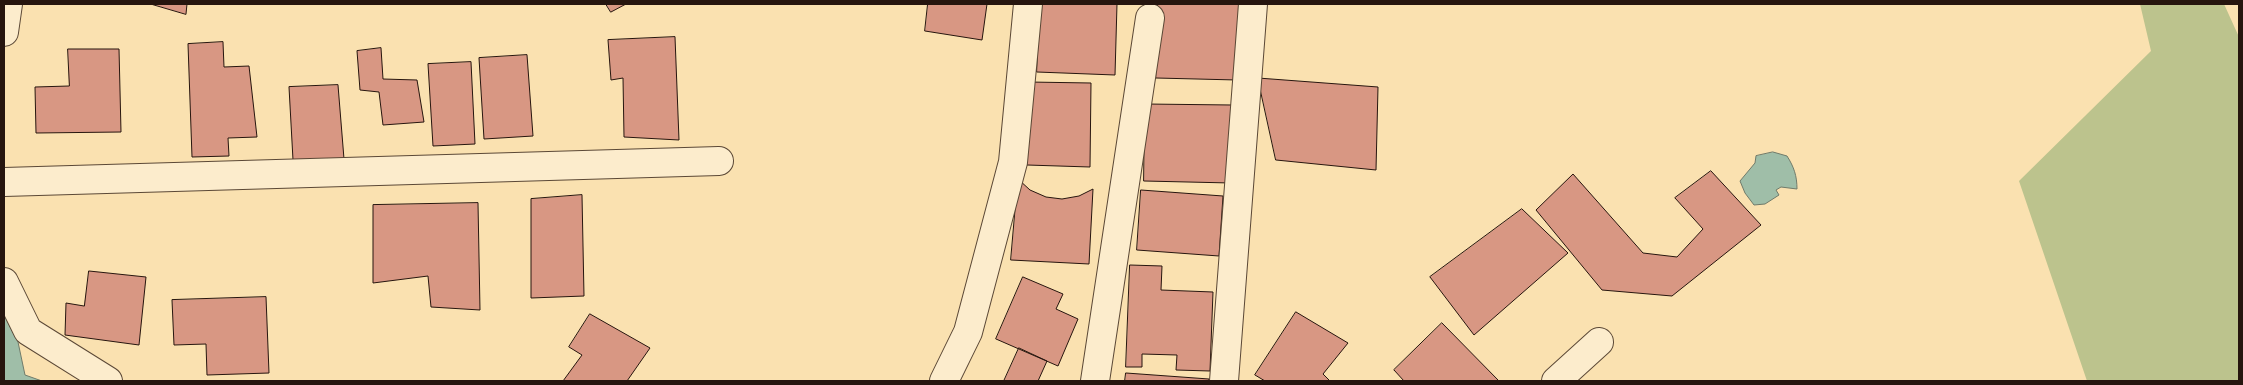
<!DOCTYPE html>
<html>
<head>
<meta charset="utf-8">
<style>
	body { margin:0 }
	#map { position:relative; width:2243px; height:385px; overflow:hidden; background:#fae1b0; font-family:"Old Standard TT",serif }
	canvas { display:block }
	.frame { position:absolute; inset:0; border:5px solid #26150e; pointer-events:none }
</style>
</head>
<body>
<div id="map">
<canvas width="2243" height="385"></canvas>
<div class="frame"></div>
</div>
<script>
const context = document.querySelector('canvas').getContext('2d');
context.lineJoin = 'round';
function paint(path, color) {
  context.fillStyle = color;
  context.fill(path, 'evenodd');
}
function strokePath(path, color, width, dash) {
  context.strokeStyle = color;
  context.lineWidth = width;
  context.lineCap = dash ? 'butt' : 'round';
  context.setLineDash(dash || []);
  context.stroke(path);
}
paint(new Path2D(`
	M2140,4H2224L2239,37V381H2087L2019,181L2151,51Z`), '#bcc38d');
const water = new Path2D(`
	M1773,152L1787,156C1794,167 1797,176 1797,189L1781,187L1776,190L1779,195L1765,204L1754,205L1745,193L1740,181L1755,163L1756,156Z
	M4,276L25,375L42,381H4Z`);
paint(water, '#9fbea8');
strokePath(water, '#6f7a6a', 1);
const building = new Path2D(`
	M151,4H187L186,14Z
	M606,4H626L611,12Z
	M928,4H987L982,40L925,31Z
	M1040,4H1117L1115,75L1037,72Z
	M1158,4H1239L1237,80L1156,78Z
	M675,37L679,140L624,137L623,78L611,80L608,40Z
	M223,42L224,67L249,66L257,137L228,138L229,156L192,157L188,44Z
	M381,48L383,79L417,80L424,122L383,125L379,92L360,90L357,51Z
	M68,49H119L121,132L36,133L35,87L69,86Z
	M527,55L533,136L484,139L479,58Z
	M471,62L475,144L433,146L428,64Z
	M1258,78L1378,87L1376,170L1276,160Z
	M1028,82L1091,83L1090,167L1027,165Z
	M338,85L344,159L293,160L289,87Z
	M1145,104L1232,105L1231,183L1144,181Z
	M1711,171L1761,225L1672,296L1602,290L1536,210L1573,174L1643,253L1677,257L1703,229L1675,198Z
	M1018,179L1030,190L1046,197L1062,199L1079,196L1093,189L1089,264L1011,260Z
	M1141,190L1223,196L1219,256L1137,250Z
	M582,195L584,296L531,298V199Z
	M478,203L480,310L431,307L428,276L373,283V205Z
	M1522,209L1568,253L1474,335L1430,277Z
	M1130,265L1162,266L1161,290L1213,292L1210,371L1176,370L1177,355L1142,354V367H1126Z
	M89,271L146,277L139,345L65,335L66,303L84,306Z
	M1023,277L1063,294L1056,309L1078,319L1058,366L996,339Z
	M266,297L269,373L207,375L206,344L174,345L172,300Z
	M1296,312L1348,343L1323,374L1330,381H1265L1255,375Z
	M590,314L650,348L627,381H563L582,355L569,347Z
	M1442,323L1499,381H1404L1394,370Z
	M1019,348L1047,361L1038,381H1004Z
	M1126,373L1209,379V381H1125Z`);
paint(building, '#d89783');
strokePath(building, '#26150e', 1);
const minor = new Path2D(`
	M4,32L8,4
	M4,182L719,161
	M4,282L28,331L108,381
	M944,381L968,332L1013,162L1028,4
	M1095,381L1150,18
	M1224,381L1253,4
	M1556,381L1599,342`);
strokePath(minor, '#5b4836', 30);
strokePath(minor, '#fceccc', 28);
</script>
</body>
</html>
